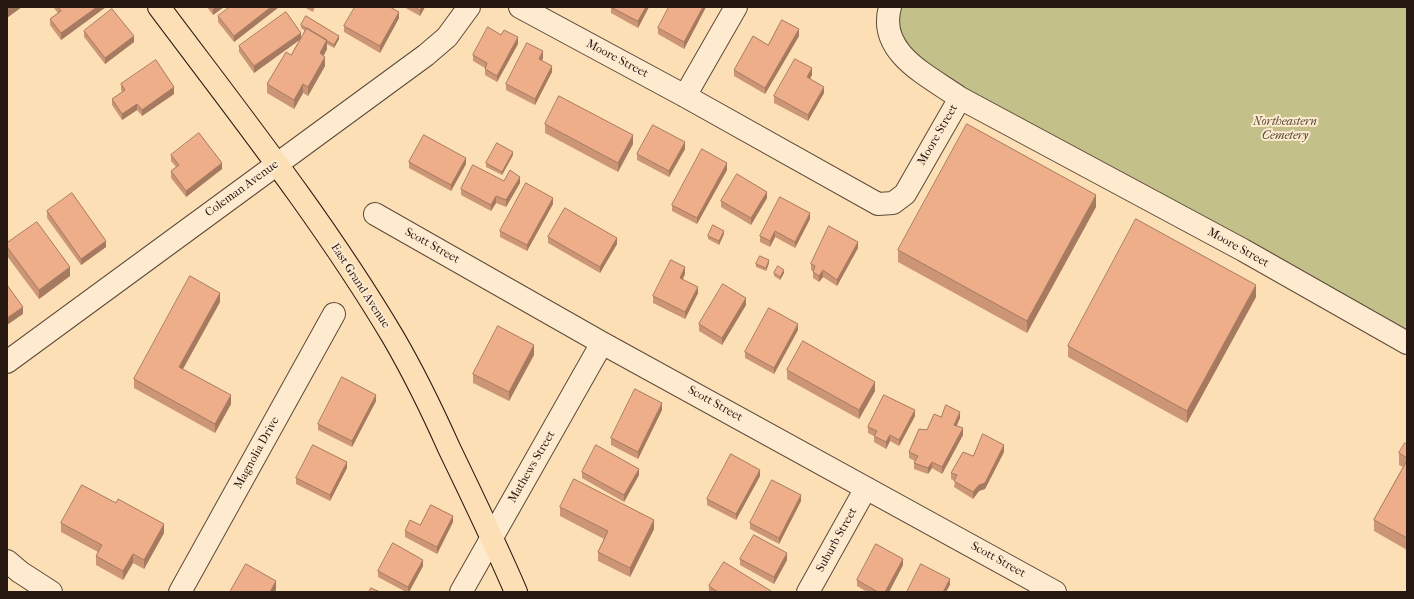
<!DOCTYPE html>
<html>
<head>
<meta charset="utf-8">
<style>
	body { margin:0 }
	#map { position:relative; width:1414px; height:599px; overflow:hidden; background:#fddfb5; font-family:"IM FELL French Canon",serif }
	canvas { display:block }
	.frame { position:absolute; inset:0; border:8px solid #271812; pointer-events:none }
</style>
</head>
<body>
<div id="map">
<canvas width="1414" height="599"></canvas>
<div class="frame"></div>
</div>
<script>
const context = document.querySelector('canvas').getContext('2d');
context.lineJoin = 'round';
function paint(path, color) {
  context.fillStyle = color;
  context.fill(path, 'evenodd');
}
function strokePath(path, color, width, dash) {
  context.strokeStyle = color;
  context.lineWidth = width;
  context.lineCap = dash ? 'butt' : 'round';
  context.setLineDash(dash || []);
  context.stroke(path);
}
function write(font, color, halo, rows, align = 'center') {
  context.font = font + ' "IM FELL French Canon",serif';
  context.lineWidth = 4;
  context.setLineDash([]);
  context.textBaseline = 'middle';
  context.strokeStyle = halo;
  context.fillStyle = color;
  for (const [text, x, y, turn = 0] of rows) {
    context.save();
    context.translate(x, y);
    context.rotate((+turn || 0) * Math.PI / 180);
    context.textAlign = isNaN(turn) ? turn : align;
    if (halo) context.strokeText(text, 0, 0);
    context.fillText(text, 0, 0);
    context.restore();
  }
}
paint(new Path2D(`
	M896,7H1407V338L942,78L900,39Z`), '#c4c08a');
const minor = new Path2D(`
	M520,7L685,96L878,204L893,203L905,194L960,98L1243,250L1407,343
	M890,7C877,53 929,76 960,98
	M685,96L736,7
	M375,214L602,343L1055,592
	M7,362L426,55L447,37L469,7
	M7,561L20,572L51,592
	M180,592L334,314
	M461,592L602,343
	M808,592L866,488`);
const major = new Path2D(`
	M159,7C240,115 324,221 393,337C414,373 432,410 449,448C472,496 495,543 516,592`);
strokePath(minor, '#5c4a3b', 24);
strokePath(major, '#271812', 24);
strokePath(minor, '#feeacf', 22);
strokePath(major, '#fddfb5', 22);
paint(new Path2D(`
	M53,7H106L61,40L50,25V19L58,13Z
	M207,7H224L213,15Z
	M279,7L234,42L218,22V16Z
	M304,7H315L313,12Z
	M404,7H425L420,16Z
	M611,7H649L638,28L611,13Z
	M706,7L684,49L658,34V28Z
	M399,18L380,53L344,32V26Z
	M301,25L339,39L334,48L327,44V49L323,56L325,66L308,96L303,93L294,109L267,93V84L291,55L300,39L254,73L239,52V46L301,39L305,31L301,28Z
	M84,31L134,42L105,64L84,37Z
	M501,35L518,44L497,82L485,75V68L473,61V55Z
	M799,36L765,94L734,76V70L768,45Z
	M543,58L542,60L552,72L535,105L506,90V84Z
	M812,75L810,79L824,93L808,121L774,103V96Z
	M121,84L174,94L142,116L137,110L122,120L112,105V99L122,92L121,90Z
	M545,124L633,144L618,172L545,133Z
	M685,149L669,177L637,160V154Z
	M171,155L222,169L186,197L171,178V171L176,167L171,161Z
	M513,155L502,175L486,167V163Z
	M409,162L466,164L451,191L409,168Z
	M727,170L697,224L672,211V205Z
	M504,181L520,183L506,207L496,203L491,211L461,195V189Z
	M767,198L751,225L721,207V201Z
	M553,204L527,251L500,237V231Z
	M1096,207L1027,333L898,262V250Z
	M47,211L106,247L81,265L47,218Z
	M810,219L795,248L775,237L770,247L760,242V236Z
	M724,234L719,245L708,239V236Z
	M548,237L617,244L600,273L548,243Z
	M7,243L70,276L39,299L7,256Z
	M858,248L837,286L823,277L819,282L813,278V271L811,270V264Z
	M769,263L766,271L756,267V264Z
	M774,273H784L780,280L774,276Z
	M685,274L683,279L698,293L685,319L653,303V296Z
	M1256,297L1187,423L1068,357V346Z
	M220,302L183,369L231,404L215,433L134,388V379Z
	M746,305L722,345L699,331V324Z
	M798,330L774,374L745,358V352Z
	M534,355L509,401L473,383V374Z
	M787,370L875,391L859,419L787,379Z
	M376,401L352,447L318,430V424Z
	M662,410L638,459L611,445V438Z
	M915,416L899,446L890,441L886,449L874,442V436L868,433V427Z
	M941,417L960,418L957,426L963,435L942,474L932,468L928,474L914,469V463L915,461L909,458V452L927,430Z
	M1407,444V550L1374,531V520L1403,467L1399,465V453Z
	M1004,452L985,489L979,491L973,499L954,487L955,481L951,479V473L973,456Z
	M347,468L330,501L296,484V478Z
	M582,472L639,475L624,502L582,478Z
	M760,476L736,520L707,505V499Z
	M801,501L779,544L750,529V523Z
	M560,507L654,529L630,577L598,561V552L604,539L560,516Z
	M453,522L437,554L405,537V531L420,525Z
	M61,523L164,533L144,569L133,563L123,580L96,565V556L98,552L61,532Z
	M740,559L787,560L774,584L740,565Z
	M903,565L889,592H867L857,586V580Z
	M423,566L409,592H406L378,577V571Z
	M709,586L771,592H709Z`), '#cc9676');
paint(new Path2D(`
	M10,7H22L7,18V9Z
	M97,7H106L61,40V33Z
	M216,7H224L213,15V9Z
	M271,7H279L234,42V36Z
	M422,7H425L420,16V10Z
	M646,7H649L638,28V21Z
	M703,7H706L684,49V42Z
	M399,12V18L380,53V46Z
	M799,29V36L765,94V88Z
	M301,33V39L254,73V66Z
	M134,36V42L105,64V58Z
	M339,36V39L334,48V45Z
	M518,37V44L497,82V76Z
	M327,40V49L320,63V53Z
	M543,51V58L539,65V59Z
	M325,57V66L308,96V87Z
	M552,66V72L535,105V99Z
	M812,68V75L807,84V77Z
	M303,84V93L294,109V100Z
	M174,87V94L142,116V110Z
	M824,87V93L808,121V115Z
	M137,104V110L122,120V114Z
	M633,135V144L618,172V163Z
	M685,142V149L669,177V171Z
	M513,152V155L502,175V172Z
	M466,158V164L451,191V185Z
	M222,163V169L186,197V191Z
	M727,163V170L697,224V218Z
	M520,177V183L506,207V200Z
	M767,192V198L751,225V218Z
	M1096,195V207L1027,333V321Z
	M496,196V203L491,211V205Z
	M553,198V204L527,251V245Z
	M810,213V219L795,248V242Z
	M724,231V234L719,245V241Z
	M775,231V237L770,247V241Z
	M617,238V244L600,273V267Z
	M106,241V247L81,265V259Z
	M858,242V248L837,286V280Z
	M769,260V263L766,271V268Z
	M70,267V276L39,299V290Z
	M685,267V274L680,284V278Z
	M784,270V273L780,280V277Z
	M823,270V277L819,282V276Z
	M1256,285V297L1187,423V411Z
	M698,287V293L685,319V312Z
	M220,293V302L179,376V367Z
	M746,298V305L722,345V338Z
	M23,307V314L7,325V318Z
	M798,324V330L774,374V368Z
	M534,345V355L509,401V392Z
	M875,382V391L859,419V410Z
	M231,395V404L215,433V424Z
	M376,395V401L352,447V441Z
	M662,403V410L638,459V452Z
	M915,410V416L899,446V440Z
	M960,412V418L954,431V425Z
	M963,428V435L942,474V467Z
	M890,435V441L886,449V442Z
	M1004,445V452L985,489L979,491L973,499V492Z
	M347,462V468L330,501V495Z
	M932,462V468L928,474V468Z
	M639,469V475L624,502V495Z
	M760,470V476L736,520V514Z
	M801,495V501L779,544V538Z
	M453,516V522L437,554V547Z
	M654,520V529L630,577V568Z
	M164,524V533L144,569V560Z
	M787,553V560L774,584V577Z
	M133,554V563L123,580V571Z
	M903,559V565L889,592H885Z
	M423,560V566L409,592H408V587Z
	M950,579V585L946,592H943Z
	M276,581V590L275,592H270Z`), '#a67a60');
const building = new Path2D(`
	M58,7H97L61,33L50,19L61,11Z
	M230,7H271L234,36L218,16Z
	M355,7H390L399,12L380,46L344,26Z
	M415,7H422L420,10Z
	M611,7H646L638,21Z
	M669,7H703L684,42L658,28Z
	M112,9L134,36L105,58L84,31Z
	M286,12L301,33L254,66L239,46Z
	M306,16L339,36L334,45L301,25Z
	M782,20L799,29L765,88L734,70L753,36L768,45Z
	M488,27L501,35L504,30L518,37L497,76L485,69L487,63L473,55Z
	M307,28L327,40L320,53L325,57L308,87L303,84L294,100L267,84L286,52L291,55Z
	M527,43L543,51L539,59L552,66L535,99L506,84Z
	M795,59L812,68L807,77L824,87L808,115L774,96Z
	M156,60L174,87L142,110L137,104L122,114L112,99L125,90L121,84Z
	M559,96L633,135L618,163L545,124Z
	M967,124L1096,195L1027,321L898,250Z
	M653,125L685,142L669,171L637,154Z
	M199,133L222,163L186,191L171,171L179,165L171,155Z
	M424,135L466,158L451,185L409,162Z
	M497,143L513,152L502,172L486,163Z
	M702,149L727,163L697,218L672,205Z
	M473,165L504,181L510,170L520,177L506,200L496,196L491,205L461,189Z
	M737,174L767,192L751,218L721,201Z
	M526,183L553,198L527,245L500,231Z
	M72,193L106,241L81,259L47,211Z
	M780,197L810,213L795,242L775,231L770,241L760,236Z
	M565,208L617,238L600,267L548,237Z
	M1136,219L1256,285L1187,411L1068,346Z
	M37,222L70,267L39,290L7,247V243Z
	M713,225L724,231L719,241L708,236Z
	M829,226L858,242L837,280L823,270L819,276L813,272L815,266L811,264Z
	M760,256L769,260L766,268L756,264Z
	M671,260L685,267L680,278L698,287L685,312L653,296Z
	M778,266L784,270L780,277L774,273Z
	M190,276L220,293L179,367L231,395L215,424L134,379Z
	M723,284L746,298L722,338L699,324Z
	M7,285L23,307L7,318Z
	M769,308L798,324L774,368L745,352Z
	M498,326L534,345L509,392L473,374Z
	M803,341L875,382L859,410L787,370Z
	M342,377L376,395L352,441L318,424Z
	M635,389L662,403L638,452L611,438Z
	M884,395L915,410L899,440L890,435L886,442L874,436L877,431L868,427Z
	M946,405L960,412L954,425L963,428L942,467L932,462L928,468L914,463L918,456L909,452L919,429L927,430L934,414L941,417Z
	M983,434L1004,445L985,483L979,485L973,492L954,481L957,475L951,473L963,452L973,456Z
	M1405,443L1407,444V458L1399,453Z
	M313,445L347,462L330,495L296,478Z
	M596,445L639,469L624,495L582,472Z
	M731,454L760,470L736,514L707,499Z
	M1407,461V538L1374,520Z
	M574,479L654,520L630,568L598,552L608,531L560,507Z
	M772,480L801,495L779,538L750,523Z
	M82,485L116,503L118,499L164,524L144,560L133,554L123,571L96,556L102,545L61,523Z
	M431,505L453,516L437,547L405,531L410,520L420,525Z
	M754,535L787,553L774,577L740,559Z
	M393,543L423,560L408,587L378,571Z
	M876,544L903,559L885,592H878L857,580Z
	M724,562L771,591V592H718L709,586Z
	M246,564L276,581L270,592H230Z
	M921,564L950,579L943,592H907Z
	M371,588L380,592H369Z`);
paint(building, '#edae89');
strokePath(building, '#a67a60', 1);
write('12px', '#271812', '#feeacf', [
	["Moore Street",617,59,28],
	["Moore Street",938,135,-60],
	["Coleman Avenue",242,189,-36],
	["Scott Street",432,246,29],
	["Moore Street",1238,248,29],
	["East Grand Avenue",360,286,57],
	["Scott Street",715,404,29],
	["Magnolia Drive",257,453,-61],
	["Mathews Street",532,467,-60],
	["Suburb Street",837,540,-61],
	["Scott Street",998,560,29]
]);
write('italic 12px', '#564a36', '#feeacf', [
	["Northeastern",1285,122],
	["Cemetery",1285,136]
]);
</script>
</body>
</html>
